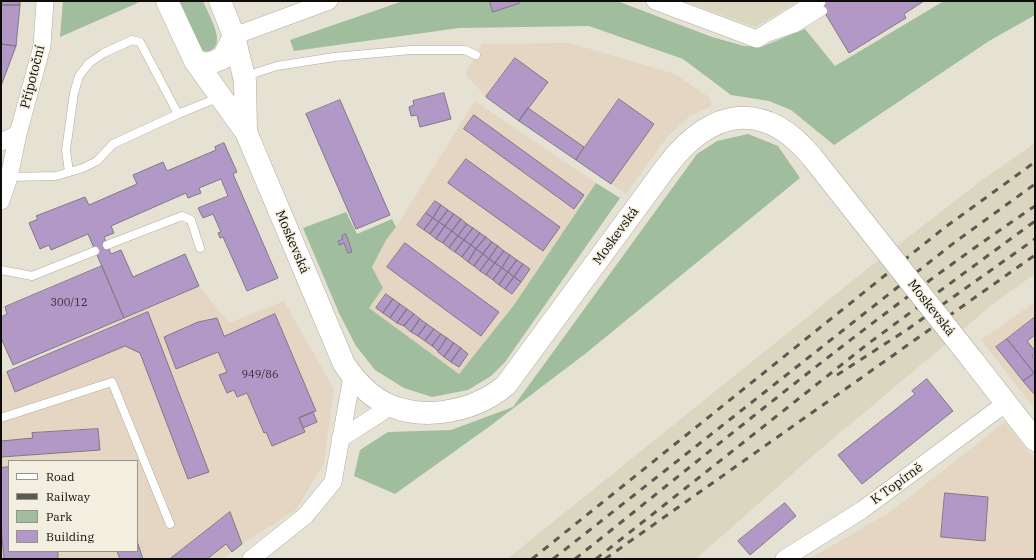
<!DOCTYPE html>
<html>
<head>
<meta charset="utf-8">
<style>
	body { margin:0 }
	#map { position:relative; width:1036px; height:560px; overflow:hidden; background:#e5e2d3; font-family:"IBM Plex Serif",serif }
	canvas { display:block }
	.frame { position:absolute; inset:0; border:2px solid #0d0c08; pointer-events:none }
	.legend { position:absolute; left:8px; top:460px; width:130px; height:92px; box-sizing:border-box; background:#f3efe0; border:1px solid #97948a; margin:0; padding:5px 7px; list-style:none; font-size:12px; color:#0d0c08 }
	.legend li { display:flex; align-items:center; gap:8px; height:20px }
	.legend b { width:20px; border:1px solid #97948a }
</style>
</head>
<body>
<div id="map">
<canvas width="1036" height="560"></canvas>
<div class="frame"></div>
<ul class="legend">
<li><b style="height:5px;background:#fff"></b>Road</li>
<li><b style="height:5px;background:#5b5a52"></b>Railway</li>
<li><b style="height:11px;background:#a0bd9e"></b>Park</li>
<li><b style="height:11px;background:#b198c7"></b>Building</li>
</ul>
</div>
<script>
const context = document.querySelector('canvas').getContext('2d');
context.lineJoin = 'round';
function paint(path, color) {
  context.fillStyle = color;
  context.fill(path, 'evenodd');
}
function strokePath(path, color, width, dash) {
  context.strokeStyle = color;
  context.lineWidth = width;
  context.lineCap = dash ? 'butt' : 'round';
  context.setLineDash(dash || []);
  context.stroke(path);
}
function write(font, color, halo, rows, align = 'center') {
  context.font = font + ' "IBM Plex Serif",serif';
  context.lineWidth = 3;
  context.setLineDash([]);
  context.textBaseline = 'middle';
  context.strokeStyle = halo;
  context.fillStyle = color;
  for (const [text, x, y, turn = 0] of rows) {
    context.save();
    context.translate(x, y);
    context.rotate((+turn || 0) * Math.PI / 180);
    context.textAlign = isNaN(turn) ? turn : align;
    if (halo) context.strokeText(text, 0, 0);
    context.fillText(text, 0, 0);
    context.restore();
  }
}
paint(new Path2D(`
	M682,1H799L756,27Z
	M1035,143V274L998,300L815,454L696,559H507L867,269L982,180Z`), '#dbd6c0');
paint(new Path2D(`
	M570,43L675,74L710,98L711,106L690,116L667,137L626,194L519,121L486,97L465,74L482,44Z
	M475,101L596,183L514,305L459,374L372,311L369,307L383,288L372,267L386,240L396,227Z
	M199,286L229,323L284,301L334,389L324,463L296,510L242,544L223,559H2L1,374ZM9,461H137V551H9Z
	M1035,302V409L981,340Z
	M1005,422L1035,460V559H809L890,512Z`), '#e4d6c3');
paint(new Path2D(`
	M63,1H142L60,37Z
	M174,1H203C207,12 224,38 214,48C209,53 204,52 199,49Z
	M403,1H490L493,11L520,2L519,1H617L712,37L744,46L761,47L805,29L835,66L944,1H1035V15L989,41L834,145L791,110L769,101L731,95L683,59L589,26L459,28L294,51L290,40Z
	M748,134L778,146L800,178L585,354L490,426L395,494L354,476L360,450L388,432L451,430L513,407L697,154L717,141Z
	M596,183L620,198L505,362L491,376L468,390L432,397L404,388L375,370L356,346L339,313L303,228L346,212L357,234L392,219L396,227L386,240L372,267L383,288L369,308L459,374L514,305ZM346,234L352,252L348,253L344,243L339,245L338,241L343,239L342,236Z`), '#a0bd9e');
const building = new Path2D(`
	M1,1H20V5H1Z
	M490,1H519L520,3L493,12Z
	M823,1H924L904,14L906,18L849,53L819,3Z
	M1,5H20L16,46L1,44Z
	M1,44L16,46L1,86Z
	M515,58L548,82L519,121L486,97Z
	M444,93L451,119L420,127L417,115L411,116L409,107L414,105L413,101Z
	M619,99L654,124L611,184L576,160Z
	M340,100L390,215L356,229L306,114Z
	M528,108L584,147L576,160L519,121Z
	M474,115L584,195L574,209L464,129Z
	M224,143L237,172L233,174L278,278L247,291L223,237L220,238L218,233L221,232L213,214L203,218L198,208L228,196L221,179L199,188L201,193L188,198L186,193L111,226L114,233L104,237L111,254L121,250L133,277L185,254L199,286L124,318L88,234L51,250L49,245L40,249L29,223L38,219L36,216L85,197L89,205L137,184L133,175L163,162L167,171L216,150L215,147Z
	M466,159L560,227L543,251L448,183Z
	M435,201L441,205L433,218L426,213Z
	M441,205L448,210L439,222L433,218Z
	M448,210L454,214L445,226L439,222Z
	M426,213L433,218L424,230L417,225Z
	M454,214L461,219L452,231L445,226Z
	M433,218L439,222L430,234L424,230Z
	M461,219L467,224L458,236L452,231Z
	M439,222L445,226L436,239L430,234Z
	M467,224L473,228L464,240L458,236Z
	M445,226L452,231L443,243L436,239Z
	M473,228L480,233L471,245L464,240Z
	M452,231L458,236L449,248L443,243Z
	M480,233L486,237L476,249L471,245Z
	M346,234L352,252L348,253L344,243L339,245L338,241L343,239L342,236Z
	M458,236L464,240L455,252L449,248Z
	M486,237L492,242L483,254L476,249Z
	M464,240L471,245L462,257L455,252Z
	M492,242L498,246L489,259L483,254Z
	M405,243L499,312L481,336L387,267Z
	M471,245L476,249L468,262L462,257Z
	M498,246L504,251L495,263L489,259Z
	M476,249L483,254L474,266L468,262Z
	M504,251L510,255L502,268L495,263Z
	M483,254L489,259L480,271L474,266Z
	M510,255L517,260L508,272L502,268Z
	M489,259L495,263L486,275L480,271Z
	M517,260L523,264L514,277L508,272Z
	M495,263L502,268L493,280L486,275Z
	M523,264L530,269L521,282L514,277Z
	M102,266L124,318L13,365L1,338V317L7,314L5,307Z
	M502,268L508,272L499,285L493,280Z
	M508,272L514,277L505,289L499,285Z
	M514,277L521,282L512,294L505,289Z
	M386,294L393,299L383,313L376,308Z
	M393,299L400,304L390,318L383,313Z
	M400,304L407,309L397,323L390,318Z
	M407,309L414,314L404,326L397,323Z
	M148,312L209,472L188,479L140,353L125,346L15,392L7,372Z
	M275,314L316,411L299,418L305,432L272,446L266,432L264,433L247,393L237,397L234,390L227,393L219,375L227,372L218,352L176,369L164,337L198,322L217,318L224,336Z
	M414,314L420,319L411,332L404,326Z
	M1035,317V335L1027,341L1035,351V354L1032,356L1035,360V395L1023,381L1034,373L1007,339Z
	M420,319L427,324L418,336L411,332Z
	M427,324L434,329L425,341L418,336Z
	M434,329L441,334L432,346L425,341Z
	M441,334L447,338L438,351L432,346Z
	M447,338L454,343L444,357L438,352Z
	M1007,339L1034,373L1023,381L996,347Z
	M454,343L461,348L451,362L444,357Z
	M461,348L468,354L459,367L451,362Z
	M927,379L953,411L862,484L838,455L915,394L912,391Z
	M313,412L317,422L303,428L299,418Z
	M98,429L100,450L1,457V441L33,438L32,433Z
	M9,467V551H58V559H4L1,528V468Z
	M945,493L988,497L985,541L941,537Z
	M785,503L796,516L750,555L738,541Z
	M230,512L242,544L232,552L226,544L207,559H170Z
	M137,541L143,559H120L117,551H137Z`);
paint(building, '#b198c7');
strokePath(building, '#7f7985', 1);
const lane = new Path2D(`
	M770,37L796,28L823,11
	M246,80L255,73L277,66L334,57L411,50H465L476,55
	M178,114L220,97
	M9,177L56,176L83,168L97,161L113,144L178,114L140,42L132,40L104,53L89,63L79,76L74,93L66,150L69,172
	M107,245L182,216L191,220L200,248
	M1,270L32,276L95,251
	M1,418L112,382L170,524`);
const street = new Path2D(`
	M655,1L757,39L817,1
	M234,36L329,1
	M1,142L18,134
	M1,201L9,177L18,134L42,46L45,1
	M340,439L391,406
	M251,559L305,516L333,482L352,377
	M784,559L862,510L1006,403`);
const secondary = new Path2D(`
	M167,1L195,61L246,132L344,364C356,382 371,398 391,406C428,421 477,410 506,385L667,166C711,109 763,98 812,157
	M220,1L234,36L245,81L246,132
	M195,61L208,64L223,58L234,36
	M974,362L1035,440`);
strokePath(lane, '#afac9e', 9);
strokePath(street, '#afac9e', 18);
strokePath(secondary, '#afac9e', 23);
strokePath(lane, '#fff', 8);
strokePath(street, '#fff', 17);
strokePath(secondary, '#fff', 22);
strokePath(new Path2D(`
	M837,375L908,329L1035,239
	M532,559L944,228L1035,162
	M553,559L955,242L1035,184
	M575,559C726,439 875,314 1035,206
	M596,559L869,343L1035,221
	M605,559L1035,255`), '#5b5a52', 3, [7, 7]);
const secondaryBridge = new Path2D(`
	M812,157L974,362`);
strokePath(secondaryBridge, '#afac9e', 23, []);
strokePath(secondaryBridge, '#fff', 22);
write('11px', '#362f38', null, [
	["300/12",69,303],
	["949/86",260,375]
]);
write('13px', '#0d0c08', '#f3efe0', [
	["Přípotoční",33,77,-76],
	["Moskevská",616,236,-54],
	["Moskevská",292,242,67],
	["Moskevská",931,308,52],
	["K Topírně",897,484,-36]
]);
</script>
</body>
</html>
